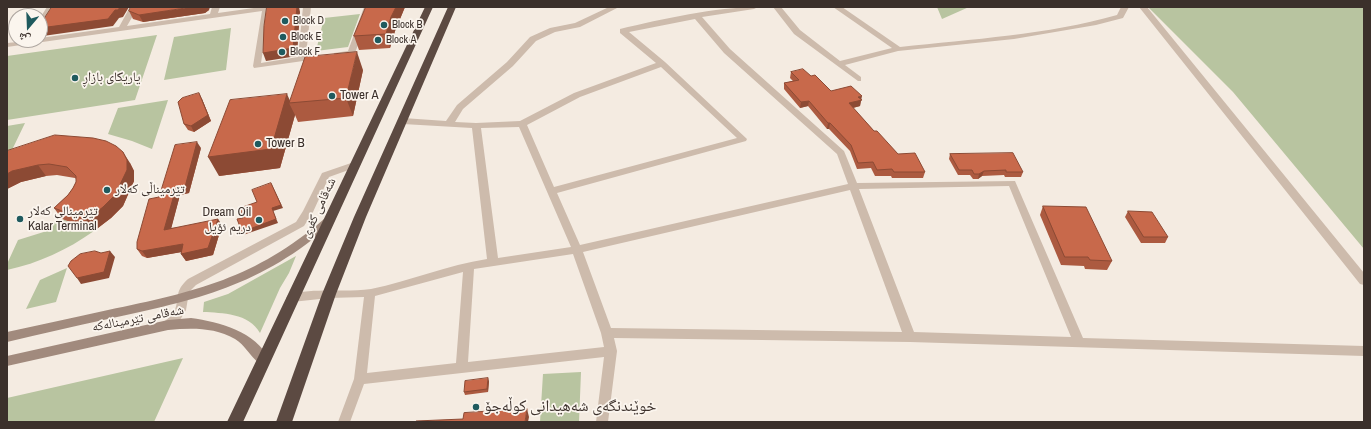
<!DOCTYPE html>
<html>
<head>
<meta charset="utf-8">
<style>
	body { margin:0 }
	#map { position:relative; width:1371px; height:429px; overflow:hidden; background:#f4ebe1; font-family:"Archivo Narrow","Noto Naskh Arabic",sans-serif }
	canvas { display:block }
	.frame { position:absolute; inset:0; border:8px solid #3b302b; pointer-events:none }
	.north { position:absolute; left:8px; top:8px; width:40px; height:40px; box-sizing:border-box; background:#fbf5ee; border:1px solid #aea6a0; border-radius:50%; rotate:199deg; font-size:11px; font-weight:700; line-height:16px; text-align:center; color:#3b302b }
	.north::after { content:''; display:block; margin:auto; width:14px; height:18px; background:#1f5a5e; clip-path:polygon(50% 0,100% 100%,50% 72%,0 100%) }
</style>
</head>
<body>
<div id="map">
<canvas width="1371" height="429"></canvas>
<div class="frame"></div>
<div class="north">ش</div>
</div>
<script>
const context = document.querySelector('canvas').getContext('2d');
context.lineJoin = 'round';
function paint(path, color) {
  context.fillStyle = color;
  context.fill(path, 'evenodd');
}
function strokePath(path, color, width, dash) {
  context.strokeStyle = color;
  context.lineWidth = width;
  context.lineCap = dash ? 'butt' : 'round';
  context.setLineDash(dash || []);
  context.stroke(path);
}
function write(font, color, halo, rows, align = 'center') {
  context.font = font + ' "Archivo Narrow","Noto Naskh Arabic",sans-serif';
  context.lineWidth = 3.5;
  context.setLineDash([]);
  context.textBaseline = 'middle';
  context.strokeStyle = halo;
  context.fillStyle = color;
  for (const [text, x, y, turn = 0] of rows) {
    context.save();
    context.translate(x, y);
    context.rotate((+turn || 0) * Math.PI / 180);
    context.textAlign = isNaN(turn) ? turn : align;
    if (halo) context.strokeText(text, 0, 0);
    context.fillText(text, 0, 0);
    context.restore();
  }
}
paint(new Path2D(`
	M937,7H969L942,19Z
	M1148,7H1364V249L1233,92Z
	M360,14L348,47L316,51L324,18Z
	M231,28L226,70L164,80L174,37Z
	M157,35L135,100L7,120V56Z
	M168,100L152,149L132,141L108,134L118,108Z
	M25,123L12,150L7,152V126Z
	M62,219L94,231C67,250 39,263 7,270V264L18,240L50,230L49,225Z
	M296,256L289,273L280,288L260,333C249,313 222,313 203,312L204,302L228,294Z
	M67,268L56,302L26,309L40,280Z
	M183,358L154,422H7V398Z
	M581,372L579,422H540L543,374Z`), '#b8c4a0');
paint(new Path2D(`
	M47,7H55L43,25H40V18Z
	M130,7H138L127,26L210,14L212,7H220L218,13L261,7H280L269,10L261,63L298,57L303,7H311L306,56L317,55L321,57L317,59L254,68L253,66L262,11L7,47V43L40,40V38L119,27Z
	M364,7H372L355,53L351,55L334,57V53L348,51Z
	M609,7H619L580,27L555,32L536,41L513,66L463,109L455,122L476,123L520,121L574,93L656,63L620,33V29C662,19 716,7 758,7L754,9L702,17L730,49L844,151L857,183L1015,181L1083,338L1364,346V356L910,342L614,338L617,351L608,422H596L604,357L364,384L350,422H338L354,379L364,297L329,298L292,302L288,301L286,298L288,295C315,287 344,293 371,289C410,281 448,265 487,259L472,128L403,124L399,121L403,118L446,121L457,105L507,62L530,37L550,28L575,23ZM695,19L724,53L837,154L848,184L580,245L557,193L746,141L747,139L665,62L629,32ZM661,67L737,138L554,187L527,125L580,97ZM519,127L571,247L498,258L481,128ZM1009,186L1071,337L914,332L859,189ZM850,190L902,332L611,328L583,252ZM573,254L601,333L604,347L468,362L474,269ZM463,272L456,363L367,373L375,296Z
	M773,7H781L800,30L840,61L892,48L833,7H842L900,47C972,39 1047,35 1117,15L1121,7H1129L1123,18L1096,25L1014,39L898,51L845,65L861,77V81H858L794,34Z
	M1139,7H1147L1364,273V285L1360,284Z
	M354,162L357,163L359,165L357,167L329,177L313,212L304,226L196,285L189,292L186,310L180,320L172,328L168,330L164,328L162,325C165,319 172,317 175,310C180,296 174,292 188,279L296,222L303,211L322,173Z`), '#cdbbac');
paint(new Path2D(`
	M328,218L332,219L333,221L332,223C262,286 196,300 108,319C74,326 41,334 7,342V332C41,325 75,317 108,310C195,292 256,278 324,219Z
	M191,318C220,322 255,331 270,360L268,364C265,365 262,365 259,363C250,356 245,345 235,339C214,327 191,328 168,330L7,366V356L168,320Z`), '#a18a7d');
paint(new Path2D(`
	M425,7H433L243,422H227Z
	M448,7H456L366,217L336,294L292,422H276L322,294L354,217Z`), '#5c4a42');
paint(new Path2D(`
	M366,7H405L395,31L390,48L359,50L354,36Z
	M209,10L205,13L143,22L133,19L129,11Z
	M363,70L353,116L298,122L295,115L280,168L219,176L290,101Z
	M791,72L811,76L831,91L861,99L860,106L853,108L874,131L898,154L925,172L923,178H892L891,176H875L871,168L857,169L850,151L829,129H827L808,106L800,108L784,89V83L793,81L790,78Z
	M202,99L211,121L194,132L188,130L184,124Z
	M201,148L189,193L180,195L171,228L222,225L213,255L186,261L181,254V252L147,258L142,256L137,249Z
	M7,151L130,163L134,171V181L123,206L111,218L94,231L62,219L54,208L68,195L73,188L76,182V179L75,178L57,175L46,176L21,182L7,189Z
	M950,154L1023,172L1021,177H1005L1004,175L982,176L978,179H973L970,175H958L949,159Z
	M1043,206L1112,261L1107,270L1085,269L1084,266L1061,265L1040,215Z
	M1128,211L1168,237L1165,243H1141L1125,217Z
	M489,381L488,392L465,395L464,392Z`), '#ac5a40');
paint(new Path2D(`
	M120,7H129L123,17L119,18L113,26L43,36L40,32V28L115,10Z
	M192,7H210L209,10L205,13L143,22L139,15Z
	M235,7H246L235,8Z
	M297,7H299L300,12L297,56L266,61L263,53Z
	M396,7H405L395,31L390,48L386,34L391,17Z
	M357,52L363,70L353,116L346,98Z
	M199,93L202,99L211,121L194,132L191,126Z
	M287,94L291,103H289L295,115L280,168L219,176L208,157Z
	M862,96L860,106L848,109L849,103L858,97Z
	M809,101L808,106L800,108L801,102Z
	M828,123H830L829,129H827Z
	M197,142L201,148L189,193L180,195L169,237L164,230L176,188Z
	M123,152L130,163L134,171V181L123,206L111,218L94,231L86,220Z
	M38,165L46,176L21,182L7,189V174L12,171Z
	M984,171L982,176L978,179L979,174Z
	M271,183L283,208L273,211L278,223L243,235L242,232L272,208Z
	M218,219L222,225L213,255L186,261L181,254Z
	M183,244L188,251L147,258L142,251Z
	M110,251L115,257L109,278L81,284L77,278Z
	M488,378L489,381L488,392L487,389Z
	M527,409L529,417L528,422H525Z`), '#8c4a34');
const building = new Path2D(`
	M52,7H120L118,10H115L108,19L40,28V25Z
	M131,7H192L139,15L129,11Z
	M267,7H297L293,48L263,53L264,26Z
	M366,7H396L391,17L386,34L354,36Z
	M357,52L346,98L289,103L305,57Z
	M803,69L811,76L815,75L831,91L851,86L862,96L858,97L862,100L849,103L874,131H877L898,154L915,153L925,172H894L892,169L877,170L873,162L858,163L851,145L830,123H828L809,101L801,102L784,83L799,80L791,72Z
	M199,93L208,115L191,126L184,124L178,102L182,98Z
	M287,94L271,149L208,157L230,100Z
	M55,135L93,138L106,141L116,146L123,152L127,160V170L115,195L103,207L86,220L54,208L68,195L73,188L76,182V176L67,167L49,164L38,165L12,171L7,174V151Z
	M197,142L185,187L176,188L164,230L218,219L208,248L181,254L183,244L142,251L137,249V242L149,199L159,197L175,145Z
	M1013,153L1023,172H1006V170L984,171L979,174H974L972,170H959L950,154Z
	M271,183L281,205L272,208L276,219L242,232L237,219L243,218L240,208L257,202L252,190Z
	M1043,206L1086,207L1112,261L1090,260L1088,257H1065Z
	M1128,211L1152,212L1168,237H1144Z
	M95,251L101,253L110,251L104,272L77,278L68,266L71,261L80,254Z
	M488,378L487,389L464,392L465,381Z
	M527,409L525,422H416V421L463,419L464,413Z`);
paint(building, '#c8694b');
strokePath(building, '#8c4a34', 1);
for (const [x, y, r, color] of [
	[285,21,4,"#1f5a5e"],
	[384,25,4,"#1f5a5e"],
	[283,37,4,"#1f5a5e"],
	[378,40,4,"#1f5a5e"],
	[282,52,4,"#1f5a5e"],
	[75,78,4,"#1f5a5e"],
	[332,96,4,"#1f5a5e"],
	[258,144,4,"#1f5a5e"],
	[107,190,4,"#1f5a5e"],
	[20,219,4,"#1f5a5e"],
	[259,220,4,"#1f5a5e"],
	[476,407,4,"#1f5a5e"]
]) {
  const dot = new Path2D();
  dot.arc(x, y, r, 0, 2 * Math.PI);
  context.fillStyle = color;
  context.fill(dot);
  strokePath(dot, '#fbf5ee', 1.5);
}
write('11px', '#3b302b', '#fbf5ee', [
	["Block D",293,21],
	["Block B",392,25],
	["Block E",291,37],
	["Block A",386,40],
	["Block F",290,52]
], 'left');
write('13px', '#3b302b', '#fbf5ee', [
	["یاریگای بازاڕ",83,78],
	["Tower A",340,96],
	["Tower B",266,144],
	["تێرمیناڵی کەلار",115,190],
	["تێرمینالی کەلار",28,212],
	["Kalar Terminal",28,227],
	["Dream Oil",251,213,"right"],
	["دریم ئۆیل",251,228,"right"]
], 'left');
write('13px', '#3b302b', '#fbf5ee', [
	["شەقامی کفری",319,208,-65],
	["شەقامی تێرمینالەکە",138,319,-11]
]);
write('16px', '#3b302b', '#fbf5ee', [
	["خوێندنگەی شەهیدانی کوڵەجۆ",484,407]
], 'left');
</script>
</body>
</html>
